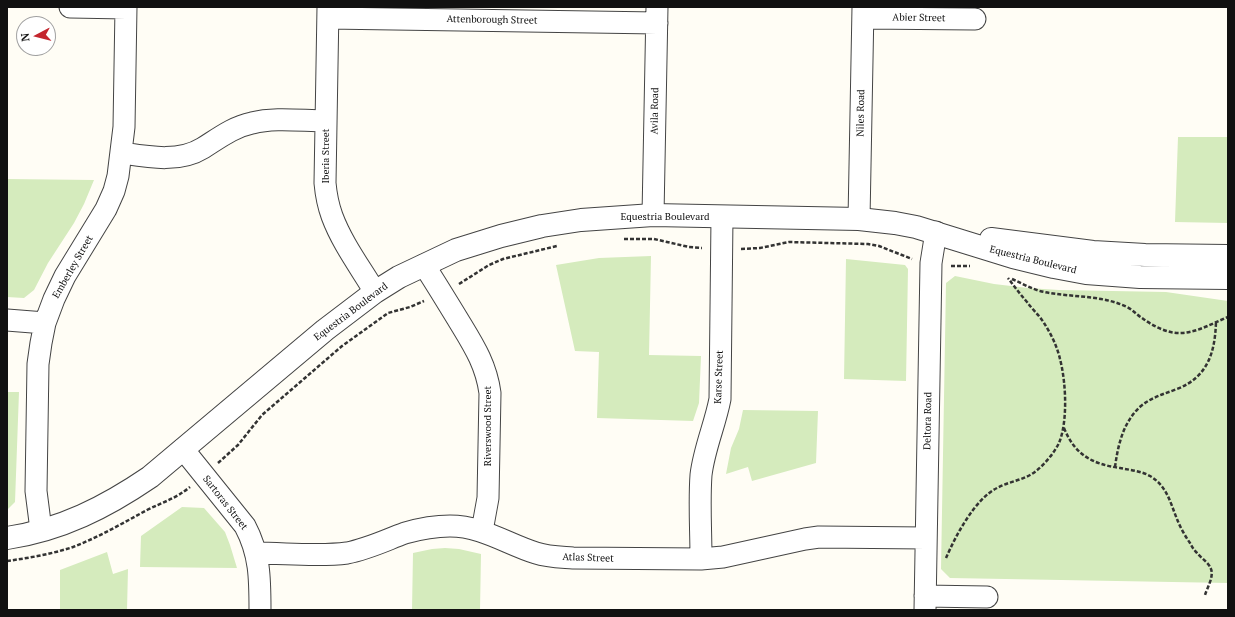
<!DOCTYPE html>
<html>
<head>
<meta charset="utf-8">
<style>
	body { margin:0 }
	#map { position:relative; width:1235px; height:617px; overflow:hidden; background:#fffdf5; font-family:"PT Serif",serif }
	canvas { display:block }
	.frame { position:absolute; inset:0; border:8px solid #111; pointer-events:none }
	.north { position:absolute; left:16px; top:16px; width:40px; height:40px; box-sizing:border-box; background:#fff; border:1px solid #a0a0a0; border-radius:50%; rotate:263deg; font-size:11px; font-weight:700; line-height:16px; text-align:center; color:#111 }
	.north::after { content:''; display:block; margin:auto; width:14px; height:18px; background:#c4262e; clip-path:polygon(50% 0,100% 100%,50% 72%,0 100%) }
</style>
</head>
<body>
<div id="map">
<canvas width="1235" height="617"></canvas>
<div class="frame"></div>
<div class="north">N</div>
</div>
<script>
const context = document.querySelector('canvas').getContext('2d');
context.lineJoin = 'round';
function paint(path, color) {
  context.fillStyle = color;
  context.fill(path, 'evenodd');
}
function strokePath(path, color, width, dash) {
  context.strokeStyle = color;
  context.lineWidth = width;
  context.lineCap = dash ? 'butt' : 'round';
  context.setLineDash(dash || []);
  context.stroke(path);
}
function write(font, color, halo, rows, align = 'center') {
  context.font = font + ' "PT Serif",serif';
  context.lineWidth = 4;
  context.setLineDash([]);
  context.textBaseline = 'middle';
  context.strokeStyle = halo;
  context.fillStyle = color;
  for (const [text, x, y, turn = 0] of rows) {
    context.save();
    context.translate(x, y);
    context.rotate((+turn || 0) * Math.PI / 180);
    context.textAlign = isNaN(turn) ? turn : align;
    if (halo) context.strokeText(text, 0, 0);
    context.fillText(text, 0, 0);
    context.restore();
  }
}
paint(new Path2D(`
	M1178,137H1228V223L1175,222Z
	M7,179L94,180L84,204L74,223L48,263L34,290L24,298L7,297Z
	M651,256L649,355L701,356L699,403L693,421L597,418L599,352L575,351L556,265L599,258Z
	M846,259L905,265L908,269L906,381L844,379Z
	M955,276L994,284L1028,288L1059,290L1166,292L1228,301V583L950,578L941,569L946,283Z
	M7,392H19L15,502L7,510Z
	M743,410L818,411L816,463L752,481L748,467L726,474L731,448L739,429Z
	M182,507L204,508L225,532L230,545L237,568L140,567L141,536Z
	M445,548L459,549L481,554L480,610H412L413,553L432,549Z
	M107,552L113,574L128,569L127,610H60V570Z`), '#d5ebbd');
const minor = new Path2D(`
	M70,7L126,8
	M328,7L325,183C326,194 328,205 332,216C342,243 360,267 375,292
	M328,18L657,23
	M863,18L975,19
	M122,153C148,157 179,163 203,148C219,138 233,127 252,123C275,117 302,121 326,121
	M653,215L657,7
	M859,219L863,7
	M424,265C435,282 446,300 457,318C472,343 486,363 490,393L488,498L482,531
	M7,320L45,323
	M183,449L245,526C260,554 260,579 260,610
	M41,530L36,491L38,364L41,343L45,323L54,299L65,276L106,209L114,191L118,176L124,127L126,7
	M256,553C285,553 319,557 347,553C368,549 386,540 405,533C419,529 435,526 450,526C482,526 507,544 536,553C548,557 560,557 573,558L701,559L723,557L805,539L819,537L926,538
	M701,559C701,531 699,502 701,475C704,449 715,425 720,399L722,217
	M925,596L987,597
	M925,610L931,263L936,232`);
const tertiary = new Path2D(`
	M991,239L1093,252L1145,255L1228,256
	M7,538C61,530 106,507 150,477L325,330L375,292L399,277L456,250L501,236L542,226L581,220L653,215L859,219L895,223L916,227L1013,257L1054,267L1086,273L1140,277L1228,278`);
strokePath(minor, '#444', 23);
strokePath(tertiary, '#444', 24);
strokePath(new Path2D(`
	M624,239H654L689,247L702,248
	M741,249L760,248L789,242L868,244L879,246L912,259
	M951,266H970
	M1012,279C1021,283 1030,288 1040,291C1069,298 1100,294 1127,307C1133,310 1137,315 1142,318C1153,326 1168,334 1182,333C1198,332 1213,323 1228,317
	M459,284L489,265L503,259L557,246
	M1064,428C1075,455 1092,464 1120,468C1130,470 1141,471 1150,476C1167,486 1170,502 1177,519C1180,527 1185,536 1190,543C1192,547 1194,550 1197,553C1201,558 1209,563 1211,569C1214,577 1207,588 1205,595
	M218,463L238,445L262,415L342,346L388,313L410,307L424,301
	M1115,467C1118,445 1123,422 1141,406C1152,397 1164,394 1177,389C1208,377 1215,352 1216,322
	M946,558C956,535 975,499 997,488C1010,481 1025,480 1036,471C1045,464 1054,453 1059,443C1068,421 1066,382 1060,359C1057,346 1051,334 1044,323C1039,315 1032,309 1027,302C1020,294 1014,286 1008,278
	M7,561C29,558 52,554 73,547C99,537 123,523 147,510C163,502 175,499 190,487`), '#333', 2.5, [4, 2]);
strokePath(minor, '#fff', 21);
strokePath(tertiary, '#fff', 22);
write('10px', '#111', '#fff', [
	["Abier Street",919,18,1],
	["Attenborough Street",492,20,1],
	["Avila Road",655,111,-89],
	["Niles Road",861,113,-89],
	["Iberia Street",326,156,-90],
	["Equestria Boulevard",665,217],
	["Equestria Boulevard",1033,260,14],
	["Emberley Street",73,267,-60],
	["Equestria Boulevard",351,312,-37],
	["Karse Street",719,377,-88],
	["Deltora Road",928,421,-89],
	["Riverswood Street",488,426,-90],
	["Sartoras Street",225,503,52],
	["Atlas Street",588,558,2]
]);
</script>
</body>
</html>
